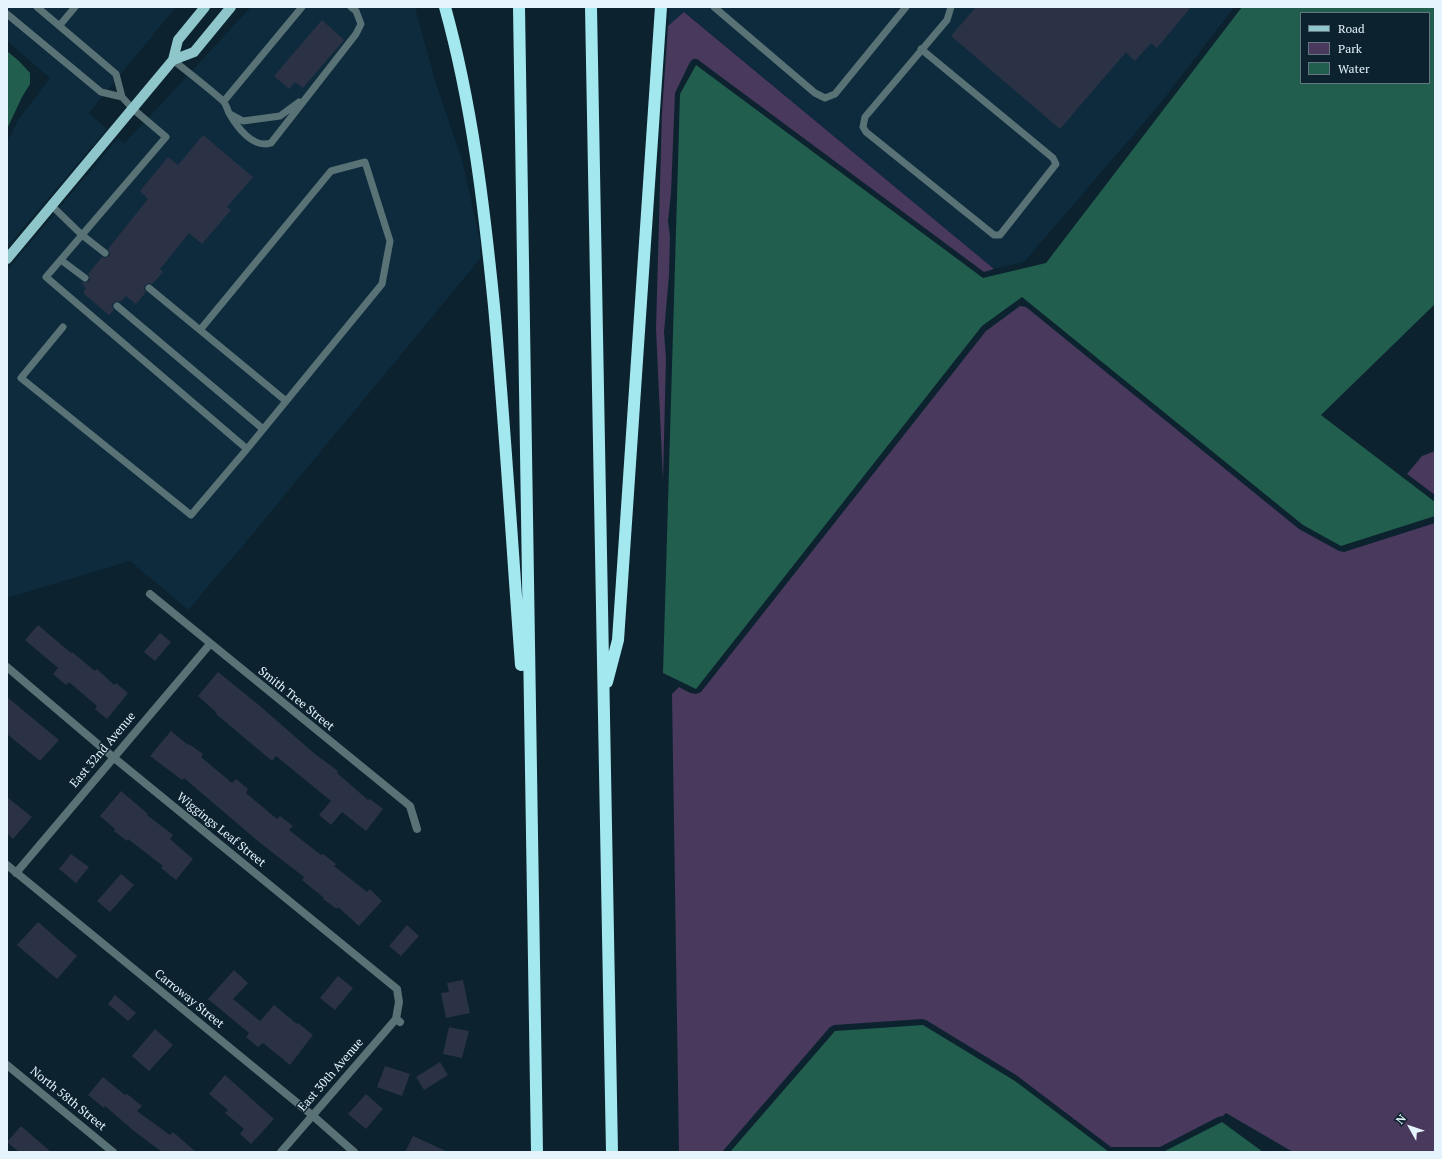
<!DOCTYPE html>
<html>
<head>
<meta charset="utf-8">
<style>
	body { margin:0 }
	#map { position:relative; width:1442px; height:1159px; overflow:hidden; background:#0c222f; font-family:"PT Serif",serif }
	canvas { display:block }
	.frame { position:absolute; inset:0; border:8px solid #e5f3fc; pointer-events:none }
	.legend { position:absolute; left:1300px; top:12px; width:130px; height:72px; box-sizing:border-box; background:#0c222f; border:1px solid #637681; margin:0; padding:5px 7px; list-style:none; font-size:12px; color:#e5f3fc }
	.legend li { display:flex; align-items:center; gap:8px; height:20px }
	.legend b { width:20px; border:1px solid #637681 }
	.north { position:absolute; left:1390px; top:1107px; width:40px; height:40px; -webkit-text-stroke:3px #0c222f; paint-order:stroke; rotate:310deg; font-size:11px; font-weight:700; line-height:16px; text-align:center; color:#e5f3fc }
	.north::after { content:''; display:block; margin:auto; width:14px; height:18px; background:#e5f3fc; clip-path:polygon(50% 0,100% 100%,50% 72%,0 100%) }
</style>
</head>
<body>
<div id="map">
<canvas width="1442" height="1159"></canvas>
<div class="frame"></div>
<ul class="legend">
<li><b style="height:5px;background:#8fc6cc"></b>Road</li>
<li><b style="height:11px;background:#48395d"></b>Park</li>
<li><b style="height:11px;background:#225e4d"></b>Water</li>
</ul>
<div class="north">N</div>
</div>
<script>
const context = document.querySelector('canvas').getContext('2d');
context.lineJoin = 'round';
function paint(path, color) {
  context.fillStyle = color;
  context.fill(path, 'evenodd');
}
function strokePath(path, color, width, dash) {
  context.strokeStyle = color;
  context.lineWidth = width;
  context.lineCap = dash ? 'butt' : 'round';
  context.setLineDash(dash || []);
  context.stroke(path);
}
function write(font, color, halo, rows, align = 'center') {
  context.font = font + ' "PT Serif",serif';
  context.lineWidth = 3;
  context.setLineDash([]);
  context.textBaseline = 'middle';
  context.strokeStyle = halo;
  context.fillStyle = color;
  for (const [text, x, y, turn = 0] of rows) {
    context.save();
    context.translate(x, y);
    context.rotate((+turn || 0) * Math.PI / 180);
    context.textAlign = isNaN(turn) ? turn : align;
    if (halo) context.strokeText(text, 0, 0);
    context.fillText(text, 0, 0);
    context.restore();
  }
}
paint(new Path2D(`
	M7,7H176L89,113L107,129L7,247V143L18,120L50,78L7,41Z
	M251,7H415L434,77L463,163L480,241V259L236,554L188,610L130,561L7,598V270L118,138L125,143Z
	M669,7H1234L1160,104L1024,262L994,269L685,12L668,26Z`), '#0d2b3c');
paint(new Path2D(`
	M684,12L994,269L984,272L697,59H693L690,62L675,93L671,193L668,221L670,237L669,275L664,332L666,358L663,481L656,329L662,112L668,26Z
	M1020,306L1026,307L1299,529L1339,551L1344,552L1435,523V1152H1293L1226,1113L1223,1116L1218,1117L1160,1147H1111L1016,1075L926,1020L922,1019L834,1025L830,1027L722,1152H679L672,694L679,687C685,690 694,697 701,692L986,331Z
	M1435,451V495L1407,474L1422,456Z`), '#48395d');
paint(new Path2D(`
	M1242,7H1435V304L1321,415L1435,502V516L1341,546L1303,525L1022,297L982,326L696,689L663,673L680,94L696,65L983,278L1046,263ZM1301,13H1429V83H1301Z
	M7,51L19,61L30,73V84L22,97L7,129Z
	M923,1025L1015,1081L1109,1152H730L835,1031Z
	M1222,1122L1263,1152H1163Z`), '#225e4d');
paint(new Path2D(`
	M976,7H1191L1157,48L1151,43L1135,61L1126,52L1060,129L951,36Z
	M322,20L344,40L303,88L295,82L289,89L274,76Z
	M203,135L253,177L227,207L231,210L202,244L189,233L160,269L163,272L152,284L148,283L145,285L144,289L146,292L136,304L126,296L120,302L117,301L113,303L112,306L114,310L109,315L83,293L86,288L81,283L82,282L85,283L89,281L90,278L88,274L102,257L105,258L109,256L110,253L108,249L148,199L140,191L168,157L178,165Z
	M38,625L71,653L72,652L95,671L97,669L114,685L116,683L128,693L107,719L95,709L97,706L69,682L66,685L53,674L58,668L25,640Z
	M160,633L171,642L155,661L144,652Z
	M218,672L260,706L315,754L338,771L337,773L368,800L370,799L383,809L366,831L342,812L331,825L319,815L331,801L276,756L272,761L216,714L217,713L198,696Z
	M7,697L59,740L40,761L7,734Z
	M171,731L188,745L189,744L203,754L201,757L232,783L236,779L248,789L246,793L277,819L280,816L293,826L289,830L321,855L323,854L336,864L334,866L367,892L370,889L382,901L359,926L338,907L337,909L323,899L324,898L302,880L304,877L259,842L184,778L182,780L150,756Z
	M121,791L148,814L147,815L173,835L170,839L193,859L176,880L161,868L163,866L128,839L127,841L114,831L115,829L100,816Z
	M7,797L32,817L13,839L7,833Z
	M71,854L89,867L76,883L59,869Z
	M121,874L134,885L110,912L97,901Z
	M38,922L77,956L57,979L17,945Z
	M407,925L419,936L401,956L389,946Z
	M234,970L248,983L233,999L260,1021L274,1005L297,1024L298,1023L313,1035L290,1065L263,1043L258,1047L246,1037L249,1033L208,999Z
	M338,976L353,988L335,1010L320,998Z
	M463,980L470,1013L446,1018L441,993L449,992L447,983Z
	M115,995L136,1013L128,1021L108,1004Z
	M449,1027L469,1031L462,1058L443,1054Z
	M155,1029L173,1045L149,1071L132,1056Z
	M440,1062L448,1075L424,1090L416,1077Z
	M385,1066L410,1074L402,1096L377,1087Z
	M225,1075L274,1119L251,1144L240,1134L244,1129L225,1113L228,1110L209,1094Z
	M103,1077L125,1095L127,1094L142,1106L137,1111L170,1135L173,1132L196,1152H162L134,1131L105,1106L104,1108L88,1095Z
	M366,1094L383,1109L366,1129L348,1114Z
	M21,1126L51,1152H19L7,1142Z
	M413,1136L448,1152H405Z`), '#2b3246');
strokePath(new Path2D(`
	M37,7L116,74L122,97L133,109L166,137L82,235L52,206
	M714,7L815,93L825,98L835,94L906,7
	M7,14L101,92L122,97
	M60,25L75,7
	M921,49L1053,158L1056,164L1000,235H994L866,132L863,127L865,117L947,20L951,7
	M173,60C189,73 206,86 222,100C226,103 227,109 229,113C237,127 253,149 271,143L356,34L361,24L356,11L351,7
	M224,101L302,7
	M230,114L243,121L280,116L299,102
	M105,253L82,235L46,277L247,449
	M61,260L85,278
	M149,288L200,330
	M117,306L263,429
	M63,327L21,378L191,515L247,449L382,284L390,241L365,162L331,171L200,330L286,401`), '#587275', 7);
strokePath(new Path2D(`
	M150,594L410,806L417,829
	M7,667L113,757L397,989L399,1002L396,1019
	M7,865L312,1115L354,1152
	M16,873L210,644
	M7,1065L113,1152
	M281,1152L396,1019L400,1022`), '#587275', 8);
strokePath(new Path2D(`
	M173,60L194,52L231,7
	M7,259L173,60L178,40L205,7`), '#8fc6cc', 10);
strokePath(new Path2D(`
	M445,7C472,104 484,206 494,306C505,425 512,545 521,665
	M519,7L537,1152
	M591,7L612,1152
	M607,682L618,640L661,7`), '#a4e8ef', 12);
write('12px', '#e5f3fc', '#0c222f', [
	["Smith Tree Street",296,699,39],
	["East 32nd Avenue",103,750,-50],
	["Wiggings Leaf Street",221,830,39],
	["Carroway Street",189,999,39],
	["East 30th Avenue",331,1075,-49],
	["North 58th Street",68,1099,39]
]);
</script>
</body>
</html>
